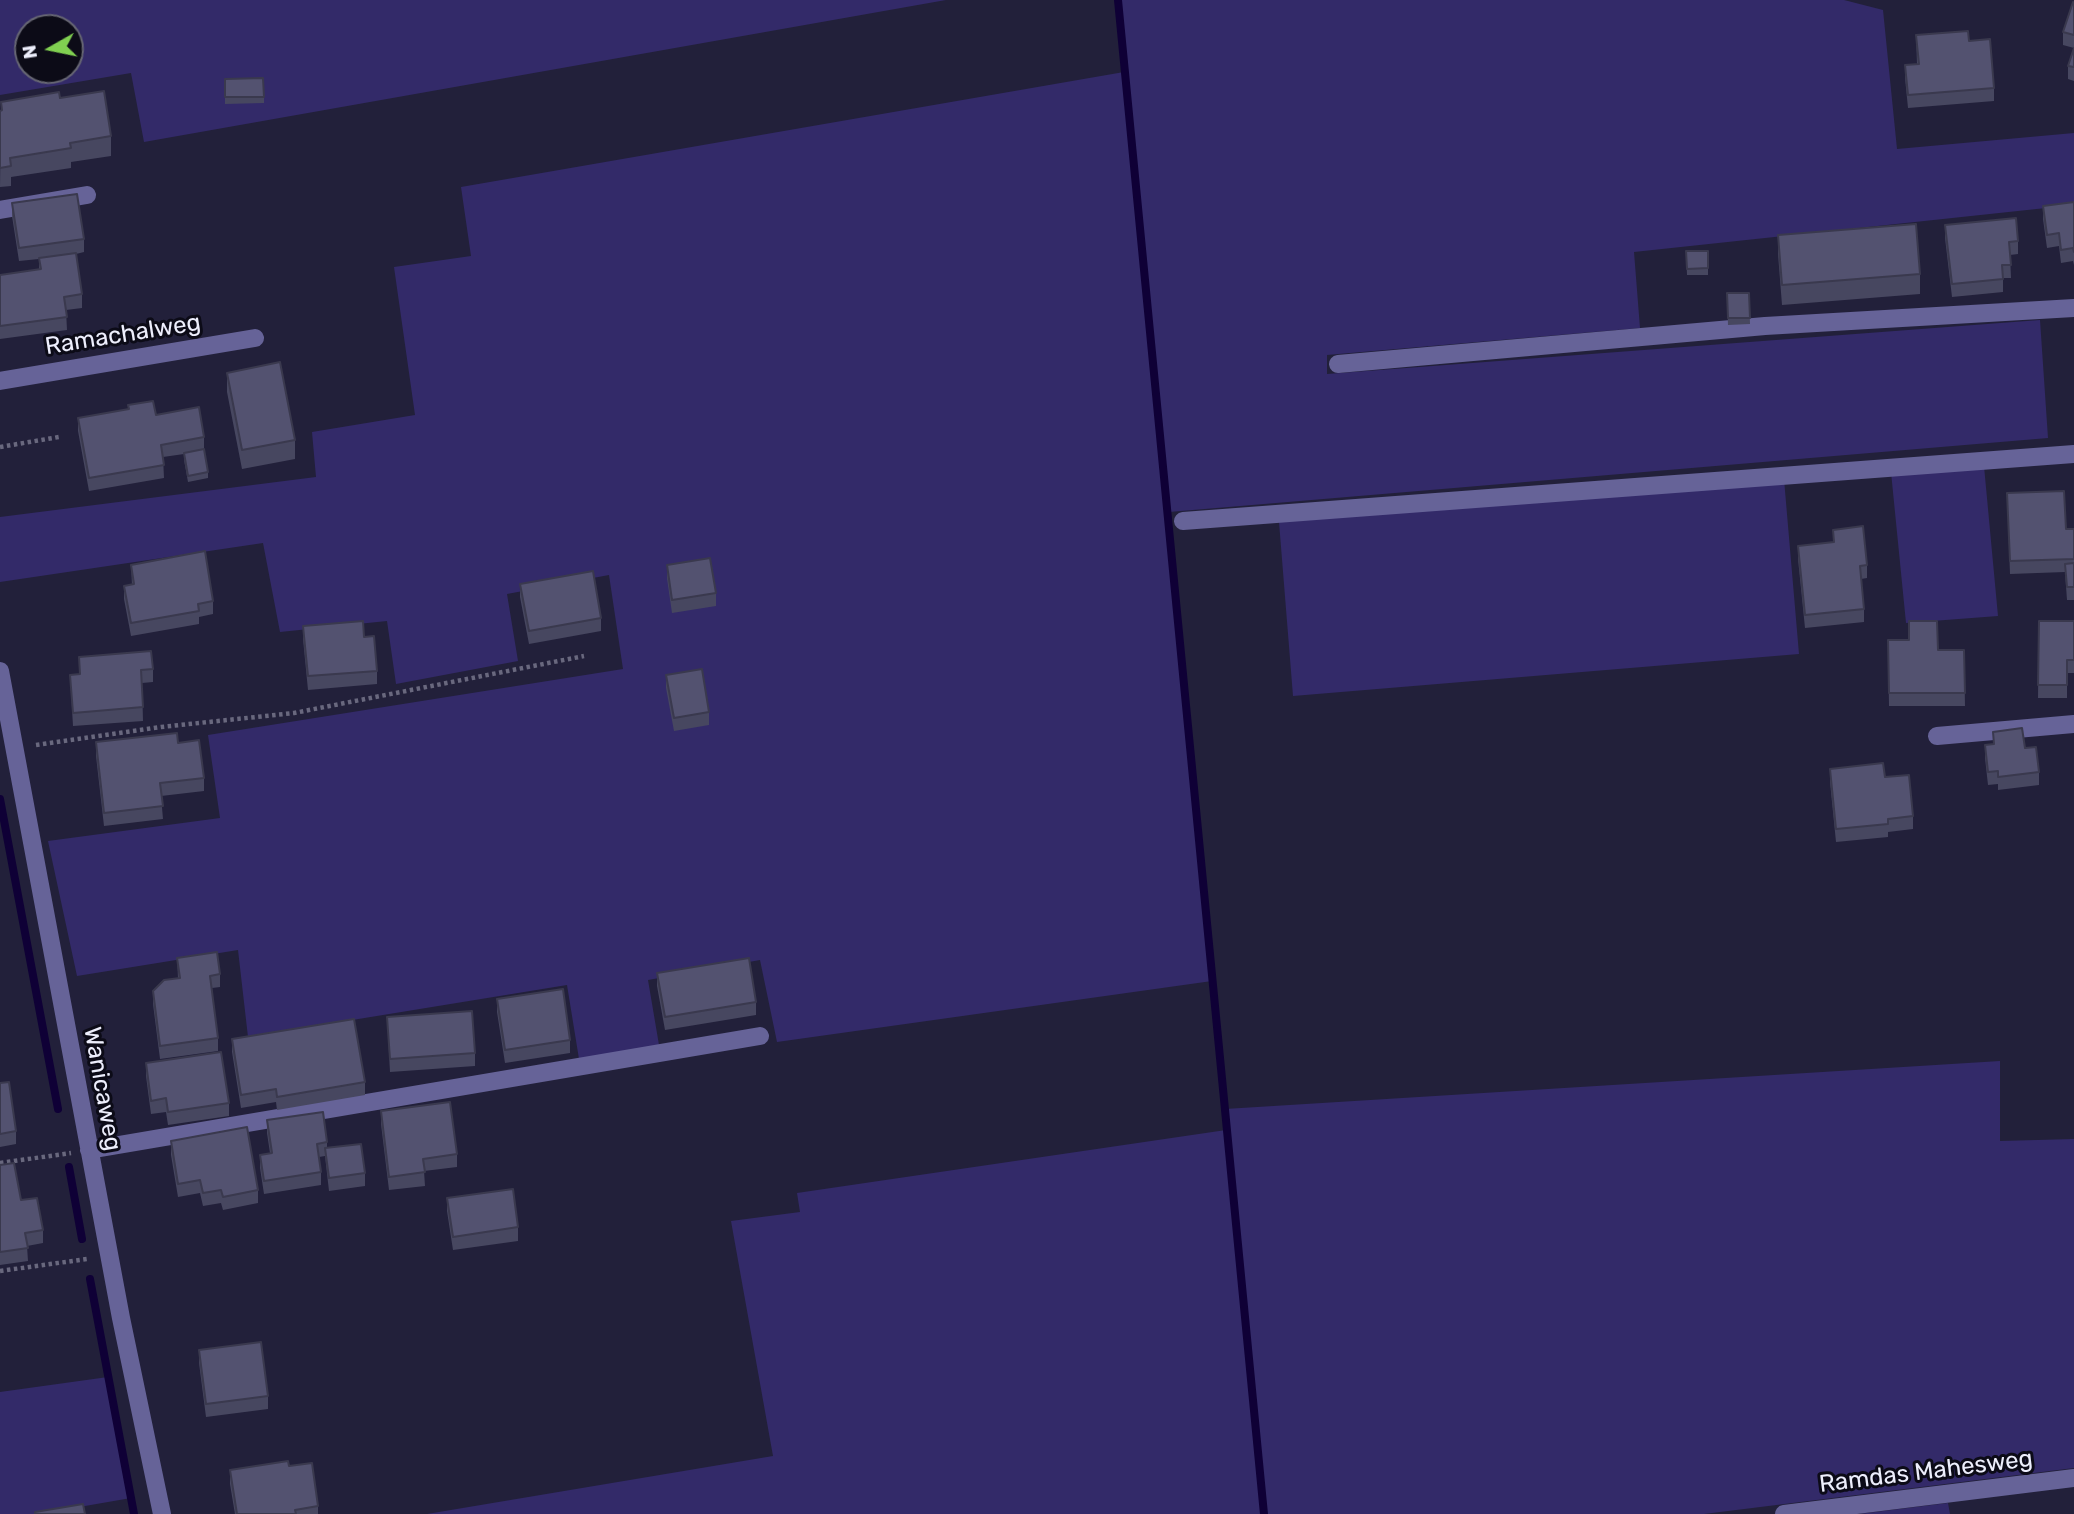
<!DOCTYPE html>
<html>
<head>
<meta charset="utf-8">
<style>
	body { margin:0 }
	#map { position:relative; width:2074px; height:1514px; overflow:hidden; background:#22203a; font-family:Rubik,sans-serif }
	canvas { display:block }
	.north { position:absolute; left:14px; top:14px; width:70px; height:70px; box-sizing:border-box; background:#0c0b17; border:2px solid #666673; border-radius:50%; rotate:261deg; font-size:19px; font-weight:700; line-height:28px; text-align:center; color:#edeefc }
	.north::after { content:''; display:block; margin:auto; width:24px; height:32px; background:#80d051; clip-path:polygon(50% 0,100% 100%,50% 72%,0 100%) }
</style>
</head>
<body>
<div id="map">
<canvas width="2074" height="1514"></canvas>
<div class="north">N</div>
</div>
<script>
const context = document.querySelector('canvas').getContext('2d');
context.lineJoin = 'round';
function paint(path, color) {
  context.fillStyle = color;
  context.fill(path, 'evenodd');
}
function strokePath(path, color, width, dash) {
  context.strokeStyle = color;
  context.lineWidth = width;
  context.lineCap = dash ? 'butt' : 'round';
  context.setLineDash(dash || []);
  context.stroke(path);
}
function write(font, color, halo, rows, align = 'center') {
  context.font = font + ' Rubik,sans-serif';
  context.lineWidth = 6;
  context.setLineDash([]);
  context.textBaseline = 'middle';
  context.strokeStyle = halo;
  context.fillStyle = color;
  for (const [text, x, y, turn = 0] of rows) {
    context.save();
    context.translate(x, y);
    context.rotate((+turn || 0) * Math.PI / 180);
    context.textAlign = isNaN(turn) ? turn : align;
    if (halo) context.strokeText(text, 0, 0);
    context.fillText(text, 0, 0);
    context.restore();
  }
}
paint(new Path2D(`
	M0,0H946L144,142L131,73L0,95ZM28,28H70V70H28Z
	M1118,0H1844L1883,10L1897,149L2074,133V205L1634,252L1640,328L1327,355V374L2040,320L2048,438L1169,512L1212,981L777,1042L760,960L648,980L659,1045L579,1059L567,985L248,1037L238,950L77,976L48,841L220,818L208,735L623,669L609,575L507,594L518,661L396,684L387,621L280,632L263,543L0,582V517L316,477L312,432L415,415L394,267L471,256L461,187L1124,72Z
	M1984,466L1998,616L1906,623L1891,472Z
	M1784,479L1799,654L1293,696L1279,522Z
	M2000,1061V1141L2074,1139V1468L1704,1514H427L773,1456L731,1221L800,1212L797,1193L1226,1130L1225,1109Z
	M108,1377L131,1498L39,1514H0V1392Z
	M1948,1503L1950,1514H1859Z`), '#332a69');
strokePath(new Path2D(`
	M1118,0L1264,1514
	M0,799L58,1109
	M69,1167L82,1239
	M90,1279L134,1514`), '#0f0036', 8);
strokePath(new Path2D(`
	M0,447L59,437
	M36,745L161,727L294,713L584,656
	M0,1163L71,1153
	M0,1271L87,1259`), '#69687e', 4.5, [3.5, 3.5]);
strokePath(new Path2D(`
	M0,210L87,195
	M1338,364L1765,326L2074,308
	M0,381L255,338
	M1183,521L2074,454
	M0,671L121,1318L162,1514
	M1937,736L2074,724
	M89,1150L760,1036
	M1784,1514L2074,1478`), '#666398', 18);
paint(new Path2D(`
	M2074,3V81L2068,79V66L2074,48L2063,45V32Z
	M1916,35L1994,88V101L1908,108L1905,78V65L1917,64Z
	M225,79L264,97V103L225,104Z
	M60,98L111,136V156L71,162V168L11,177V186L0,187L1,102Z
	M2074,202V265L2073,261L2061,263L2059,246L2047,248L2043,219V206Z
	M12,203L84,239V252L76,254L82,294V308L66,310L67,330L0,339V275L39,270V259L19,261L12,216Z
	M1945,225L2018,241V254L2010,255L2011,278H2003V292L1952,297L1945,238Z
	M1778,235L1920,274V294L1782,305L1778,254Z
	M1686,251H1708V275H1687Z
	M1727,293H1749L1750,324L1728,325Z
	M227,373L295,440V459L242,469L227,392Z
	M156,415L204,437V450L208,472V478L188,482L184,460V454L163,457L164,478L89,491L78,431V418Z
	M2007,493L2066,529H2074V600H2067L2065,572L2010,574Z
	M1833,530L1867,565V578L1861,579L1864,609V622L1805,628L1798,559V546L1833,542Z
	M131,565L213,601V614L199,617V624L131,636L124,599V586L132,585Z
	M667,565L716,593V606L672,613L667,578Z
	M520,584L601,618V631L529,644L520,597Z
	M2039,621H2074V673H2067V698H2038Z
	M303,626L364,637L377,671V684L308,690L303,639Z
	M1888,640L1938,650H1964L1965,706H1889Z
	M79,657L153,669V682L142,683L143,721L73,726L70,675L79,674Z
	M666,675L709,712V725L674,731L666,688Z
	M1993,732L2025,748L2039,772V785L1998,790V784L1988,785L1985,758V745L1993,744Z
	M96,742L178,743L204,778V791L161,796L163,819L104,826L96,756Z
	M1830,769L1885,777L1913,816V829L1888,832V837L1836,842L1830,782Z
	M177,958L220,974V987L212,988L218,1038V1051L160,1059L153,1004V991L178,978Z
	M657,973L756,1002V1015L665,1030L657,986Z
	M497,999L570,1040V1053L505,1063L497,1012Z
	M387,1017L475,1053V1066L390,1072Z
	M232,1039L365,1082V1095L277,1110L276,1102L241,1108L232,1052Z
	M146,1063L229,1103V1116L168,1125L166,1112L151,1114L146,1076Z
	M0,1083L16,1131V1144L0,1147Z
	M381,1111L457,1154V1167L424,1171L425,1186L389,1190L381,1124Z
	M267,1120L327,1142V1148L365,1173V1186L329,1191L325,1156L319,1157L321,1172V1185L264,1194L260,1168V1155L270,1153L267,1133Z
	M171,1141L258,1190V1203L223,1210L221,1203L203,1206L200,1193L178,1197L171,1155Z
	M0,1165L21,1200L43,1230V1243L27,1246L28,1261L0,1265Z
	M447,1198L518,1227V1241L453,1250L447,1211Z
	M199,1350L268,1396V1409L206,1417L199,1363Z
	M289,1466L318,1506V1514H235L230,1484V1470Z`), '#474760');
const building = new Path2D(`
	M2073,2L2074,3V35L2063,32Z
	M1968,31L1969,41L1990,39L1994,88L1908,95L1905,65L1919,64L1916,35Z
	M2074,48V67L2068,66Z
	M263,78L264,97H225V79Z
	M104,91L111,136L70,143L71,148L10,158L11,166L0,168V111L2,110L1,102L59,92L60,98Z
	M77,194L84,239L19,248L12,203Z
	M2074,202V252L2073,248L2061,250L2059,233L2047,235L2043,206Z
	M2016,218L2018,241L2009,242L2011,265H2002L2003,279L1952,284L1945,225Z
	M1916,224L1920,274L1782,285L1778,235Z
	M1686,251H1708V268L1687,269Z
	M76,253L82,294L64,297L67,317L0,326V275L41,269L39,258Z
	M1727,293H1749L1750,318H1728Z
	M280,362L295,440L242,450L227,373Z
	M153,401L156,415L199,407L204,437L161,445L164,465L89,478L78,418L129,409L128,405Z
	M204,449L208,472L188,476L184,453Z
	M2064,491L2066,529H2074V559L2010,561L2007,493Z
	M1863,526L1867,565L1860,566L1864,609L1805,615L1798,546L1834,542L1833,530Z
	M205,551L213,601L198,604L199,611L131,623L124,586L134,584L131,565Z
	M710,558L716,593L672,600L667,565Z
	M2074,563V587H2067L2065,564Z
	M593,571L601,618L529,631L520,584Z
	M363,621L364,637L374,636L377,671L308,676L303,626Z
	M1909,621H1937L1938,650H1964L1965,693H1889L1888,640H1909Z
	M2039,621H2074V660H2067V685H2038Z
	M151,651L153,669L141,670L143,707L73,713L70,675L80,674L79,657Z
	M702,669L709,712L674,718L666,675Z
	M2022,728L2025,748L2036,747L2039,772L1998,777V771L1988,772L1985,745L1994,744L1993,732Z
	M177,733L178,743L199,740L204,778L160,783L163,806L104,813L96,742Z
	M1883,763L1885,777L1909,775L1913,816L1888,819V824L1836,829L1830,769Z
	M217,952L220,974L210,976L218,1038L160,1046L153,991L164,980L180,978L177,958Z
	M749,958L756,1002L665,1017L657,973Z
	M563,989L570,1040L505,1050L497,999Z
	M472,1011L475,1053L390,1059L387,1017Z
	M354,1019L365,1082L277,1097L276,1089L241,1095L232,1039Z
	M221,1052L229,1103L168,1112L166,1098L151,1101L146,1063Z
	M9,1082L16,1131L0,1134V1083Z
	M450,1102L457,1154L423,1159L425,1172L389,1177L381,1111Z
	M323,1112L327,1142L317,1144L321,1172L264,1181L260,1155L272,1153L267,1120Z
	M247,1127L258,1190L223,1197L221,1190L203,1193L200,1180L178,1184L171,1141Z
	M361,1144L365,1173L329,1178L325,1148Z
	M14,1163L21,1200L37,1198L43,1230L25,1233L28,1248L0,1252V1165Z
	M513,1189L518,1227L453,1237L447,1198Z
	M261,1342L268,1396L206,1404L199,1350Z
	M288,1461L289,1466L312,1463L318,1506L295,1510L296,1514H237L230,1470Z
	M83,1504L85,1514H35V1512Z`);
paint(building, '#535270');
strokePath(building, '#3a394e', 2);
write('24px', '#edeefc', '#0c0b17', [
	["Ramachalweg",123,335,-9],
	["Wanicaweg",102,1089,80],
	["Ramdas Mahesweg",1926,1472,-7]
]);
</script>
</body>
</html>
